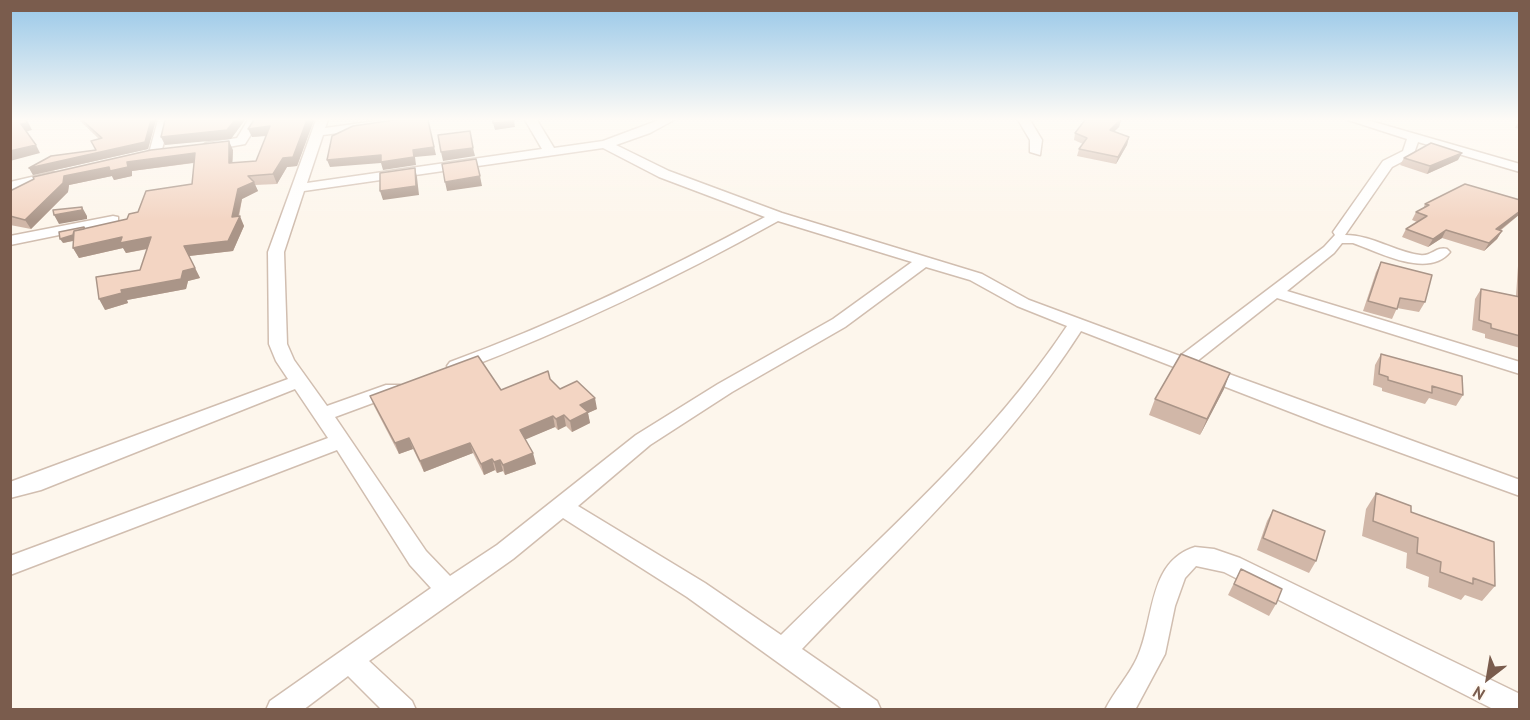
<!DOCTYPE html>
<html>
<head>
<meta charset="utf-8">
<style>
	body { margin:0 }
	#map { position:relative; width:1530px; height:720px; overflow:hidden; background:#fdf6ec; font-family:"PT Sans",sans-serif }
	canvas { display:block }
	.frame { position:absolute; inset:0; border:12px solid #7a5c4d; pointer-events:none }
	.north { position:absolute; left:1458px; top:648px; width:60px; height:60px; -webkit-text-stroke:4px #fffaf3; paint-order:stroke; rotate:211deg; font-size:16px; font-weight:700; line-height:24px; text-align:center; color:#7a5c4d }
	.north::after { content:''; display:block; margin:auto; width:21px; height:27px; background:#7a5c4d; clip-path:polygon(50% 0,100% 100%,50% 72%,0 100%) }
</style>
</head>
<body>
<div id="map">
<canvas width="1530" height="720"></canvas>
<div class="frame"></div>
<div class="north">N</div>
</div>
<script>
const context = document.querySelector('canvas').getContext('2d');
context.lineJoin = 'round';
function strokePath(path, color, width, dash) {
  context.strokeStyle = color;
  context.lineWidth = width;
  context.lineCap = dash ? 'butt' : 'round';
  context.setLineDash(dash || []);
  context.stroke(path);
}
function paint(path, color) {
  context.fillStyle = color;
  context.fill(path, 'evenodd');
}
const minor = new Path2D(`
	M158,120H170L161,153L155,157L149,153Z
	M248,120H260L245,144L206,151L200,147L206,143L237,138Z
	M316,120H328L325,128L383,120H418L412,123L323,135L307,183L542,149L525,120H537L554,148L603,141L659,120H674L650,133L616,145L669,171L782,213L982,274L1029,300L1180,356L1324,247L1335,235L1333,232L1383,161L1403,151L1407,139L1348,120H1367L1520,164V172L1418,142L1413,156L1392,167L1345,235C1372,235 1395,252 1420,255C1431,257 1436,246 1447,249L1450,252C1428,279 1379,252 1353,243H1342L1334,253L1287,291L1520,362V374L1277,298L1196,362L1520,480V496L1324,425L1081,331C1005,450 898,548 802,649L877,701L881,710H844L687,597L563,518L513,559L369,661L412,701L416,710H382L348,676L303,710H266L270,701L431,588L410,565L337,450L10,575V556L328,438L295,389L41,490L10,498V482L288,379L276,361L269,344L268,252ZM603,148L659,177L765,217C663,272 559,322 450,362L447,366L450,370H462C572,328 676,278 778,221L912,262L833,319L718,384L636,435L497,545L450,576L426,551L335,417L400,393L402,389L400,385H386L327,406L294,360L287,344L284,252L304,191ZM926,267L970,280L1017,306L1067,326C990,442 880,537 781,635L705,583L578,506L650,445L732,392L845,327Z
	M1018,120H1030L1042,140L1040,155L1030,152V140Z
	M53,172L58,173V179L10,190V182Z
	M113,216L118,217V223L10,245V236Z
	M1195,547L1214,549L1240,558L1520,694V710H1495L1224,572L1196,566L1185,578L1175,606L1165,654L1135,710H1105C1114,691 1129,676 1137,658C1155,620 1147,562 1195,547Z`);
strokePath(minor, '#d1beb0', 3);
paint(minor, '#fff');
paint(new Path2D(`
	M79,120H156L148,149L33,175L29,168L96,150L99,139Z
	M254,120H314L297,166L287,167L277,184L255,185L258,191L242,199L239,217L244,226L233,251L189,256L200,278L188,281L186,289L127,300L128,303L105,310L140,270L148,249L126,253L123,248L79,258L73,248V241L63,243L85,229L127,219L138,212L192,184L194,163L132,171V176L114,180L112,176L69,185L68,192L31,229L10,225V191L233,150L232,163L256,161L267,136L252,137Z
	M1121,120L1119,127L1114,132L1129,137L1127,145L1116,164L1077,156L1079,149L1083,144L1074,140L1075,133Z
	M1511,120H1520V129L1515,128L1518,122Z
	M1404,158L1458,160L1427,174L1400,165Z
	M1520,200V214L1500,231H1502L1497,239L1484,251L1442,238L1428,247L1402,237L1406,229L1417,222L1412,220L1416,212L1423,209L1425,204Z
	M1381,262L1425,302L1419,312L1397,308L1392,319L1363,311L1376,272Z
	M1520,263V348L1485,338V334L1472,330L1475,299L1481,289L1516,296L1518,266Z
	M1381,354L1463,395L1456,406L1429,398L1425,404L1382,391V388L1373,385L1375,365Z
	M550,379L560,389L597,409L588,413L590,423L572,432L566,426L558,430L555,427L525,439L536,464L505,475L503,471L497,473L495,470L484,475L473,453L424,472L413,449L399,454L374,406L370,396L501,390Z
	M1224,389L1200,435L1149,415L1155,399Z
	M1376,493L1411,512L1495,586L1482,601L1465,595L1461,600L1428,587L1429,577L1406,568L1407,553L1362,536L1366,509Z
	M1273,510L1316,561L1309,573L1257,550L1267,521Z
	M1241,569L1276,604L1269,616L1228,595Z`), '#d1b7a8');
paint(new Path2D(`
	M26,120H27L32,130L25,132L21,124Z
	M151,120H156L148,149L33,175L29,168L145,142Z
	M235,120H245L231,139L165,145L161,137Z
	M307,120H314L297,166L287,167L277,184L273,174Z
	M428,120L436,155L415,157L416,165L383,170L381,163L330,167L327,160Z
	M1121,120L1119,127L1108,137L1110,130Z
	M514,121L515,127L495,130L493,123Z
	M270,126L274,135L252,137L248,129Z
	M1129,137L1127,145L1116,164L1118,157Z
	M229,141L233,150L232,172L229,163Z
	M36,145L40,153L10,161V151Z
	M473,148L475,156L443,161L441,152Z
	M195,153L199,162L132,171V176L114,180L112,176L69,185L68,192L31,229L25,220L64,176L127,162Z
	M1462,153L1458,160L1427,174L1430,166Z
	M415,168L417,177L419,195L383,200L380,191Z
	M480,176L482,186L447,191L445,182Z
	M254,182L258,191L242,199L237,222L240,216L244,226L233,251L189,256L200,278L188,281L186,289L127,300L128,303L105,310L99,299L184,246L232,217L238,189Z
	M82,207L87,216V219L59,224L54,215Z
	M1520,211V214L1491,237L1496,229Z
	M84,227L87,232L86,238L63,243L60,239Z
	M1446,230L1442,238L1428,247L1433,239Z
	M1502,231L1497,239L1484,251L1489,243Z
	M122,237H151L156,247L126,253L123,248L79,258L73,248Z
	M1230,373L1224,389L1200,435L1207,419Z
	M595,398L597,409L588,413L590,423L572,432L570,421L580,405Z
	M564,415L566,426L558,430L556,419Z
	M553,416L555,427L522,441L520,430Z
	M409,438L413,449L399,454L395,443Z
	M470,443L473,453L424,472L420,461Z
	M533,453L536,464L505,475L503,465Z
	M492,459L495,470L484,475L481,464Z
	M500,460L503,471L497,473L494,462Z`), '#aa9588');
const building = new Path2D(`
	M10,120H26L27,123L21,124L36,145L10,151Z
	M82,120H151L145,142L29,168L51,156L96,150L91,141L102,138Z
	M165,120H235L227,130L161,137Z
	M254,120H307L293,157L283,158L273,174L248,176L254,182L238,189L232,217L240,216L228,241L184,246L195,268L183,271L181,279L121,290L122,293L99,299L96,277L140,270L151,237L120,243L122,237L73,248L74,231L127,219L129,214L138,212L146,191L192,184L195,153L127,162L128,167L110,171L109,167L64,176L63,183L25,220L10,216V191L34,179L33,177L151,150L229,141V163L256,161L270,126L248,129Z
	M394,120H428L434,147L413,150L414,157L381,162V155L327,160L332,136L353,126Z
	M493,120H514V121L493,123Z
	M1085,120H1120L1110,130L1129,137L1118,157L1079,149L1087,138L1075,133Z
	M470,131L473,148L441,152L438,135Z
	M1431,143L1462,153L1430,166L1404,158Z
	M476,159L480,176L445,182L442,164Z
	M415,168L416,186L380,191V173Z
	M1465,184L1520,200V211L1496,229L1502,231L1489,243L1446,230L1433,239L1406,229L1427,216L1416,212L1429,205L1425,204Z
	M82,207V210L54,215L53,210Z
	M84,227V229L74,231L73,235L60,239L59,232Z
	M1381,262L1432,275L1425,302L1400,298L1397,309L1368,301Z
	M1481,289L1520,297V336L1491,328V324L1479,320Z
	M1181,354L1230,373L1207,419L1155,399Z
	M1381,354L1462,376L1463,395L1432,386V393L1388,380V377L1379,374Z
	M478,356L501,390L548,371L550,379L560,389L577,381L595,398L580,405L588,412L570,421L564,415L556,419L553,416L520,430L533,453L503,465L500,460L494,462L492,459L481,464L470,443L420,461L409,438L395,443L370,396Z
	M1376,493L1411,506V512L1494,542L1495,586L1473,578V584L1440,572L1441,562L1417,553L1418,538L1373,521Z
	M1273,510L1325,531L1316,561L1263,538Z
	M1241,569L1282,589L1276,604L1234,584Z`);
paint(building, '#f3d5c3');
strokePath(building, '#aa9588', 1.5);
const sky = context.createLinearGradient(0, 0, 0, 221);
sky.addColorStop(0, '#97c7e8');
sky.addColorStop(0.54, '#fefbf6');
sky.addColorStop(1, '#fefbf600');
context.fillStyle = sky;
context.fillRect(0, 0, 1530, 221);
</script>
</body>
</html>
